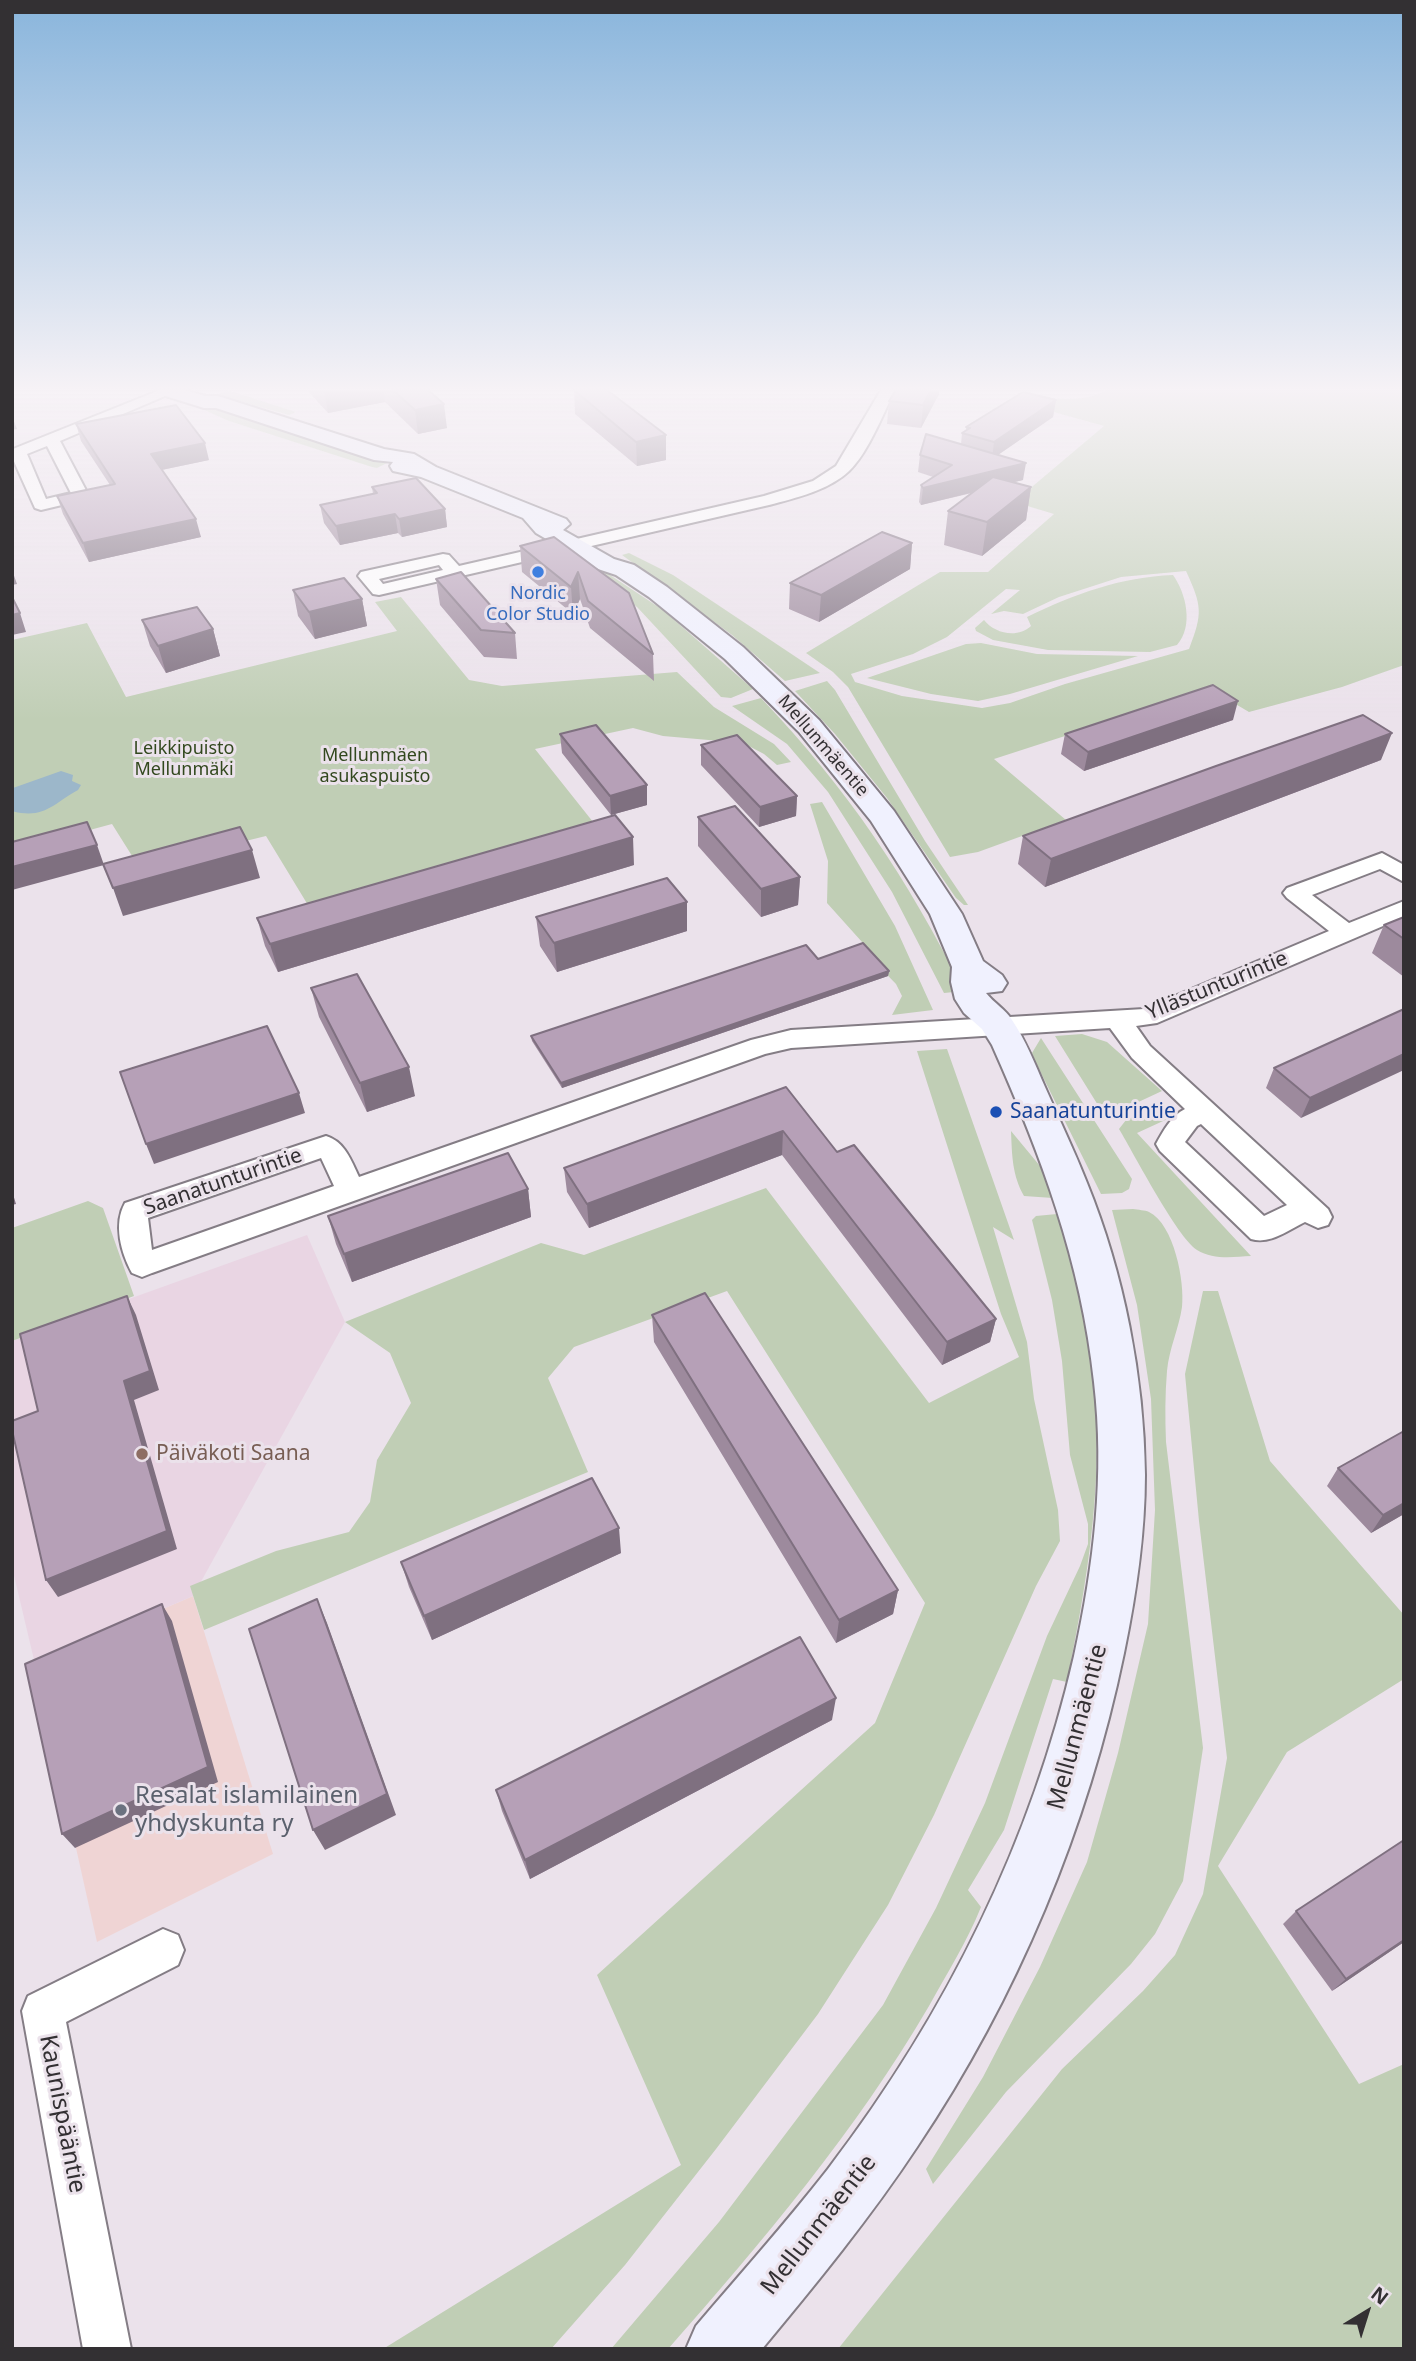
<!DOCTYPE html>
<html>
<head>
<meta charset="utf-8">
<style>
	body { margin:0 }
	#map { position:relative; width:1416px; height:2361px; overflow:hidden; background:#ebe2eb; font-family:"Noto Sans",sans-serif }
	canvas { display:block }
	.frame { position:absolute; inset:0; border:14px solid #333033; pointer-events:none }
	.north { position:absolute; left:1332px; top:2277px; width:70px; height:70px; -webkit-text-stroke:5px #ebe2eb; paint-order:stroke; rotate:38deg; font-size:19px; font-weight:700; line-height:28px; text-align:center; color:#333033 }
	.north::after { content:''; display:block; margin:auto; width:24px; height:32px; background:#333033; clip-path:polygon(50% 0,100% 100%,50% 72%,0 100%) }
</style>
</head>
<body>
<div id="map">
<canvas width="1416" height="2361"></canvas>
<div class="frame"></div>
<div class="north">N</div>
</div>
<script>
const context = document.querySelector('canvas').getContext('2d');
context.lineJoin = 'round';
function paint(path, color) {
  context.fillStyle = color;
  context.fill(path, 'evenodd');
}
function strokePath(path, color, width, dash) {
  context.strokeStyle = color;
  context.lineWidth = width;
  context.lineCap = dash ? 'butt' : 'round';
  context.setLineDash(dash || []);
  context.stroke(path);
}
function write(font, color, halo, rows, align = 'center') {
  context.font = font + ' "Noto Sans",sans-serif';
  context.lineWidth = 6;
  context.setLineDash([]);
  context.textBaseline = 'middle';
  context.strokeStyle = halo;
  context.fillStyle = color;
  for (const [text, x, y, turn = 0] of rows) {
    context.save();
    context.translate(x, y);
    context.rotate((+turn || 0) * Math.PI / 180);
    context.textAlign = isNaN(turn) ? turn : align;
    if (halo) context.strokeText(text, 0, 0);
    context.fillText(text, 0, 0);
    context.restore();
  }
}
paint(new Path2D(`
	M193,1596L273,1854L97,1942L35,1664Z`), '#efd4d4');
paint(new Path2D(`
	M307,1235L345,1322L193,1596L35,1664L12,1567V1341Z`), '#e9d5e3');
paint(new Path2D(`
	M227,390L296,412L289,415L217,395Z
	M1106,390H1404V665L1342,687L1249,712L1210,689L994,759L1066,820L978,852L950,857L848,687L833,672L806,653L940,572H988L1054,514L1014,502L1104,426L1014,401C1043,393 1081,407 1106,390ZM1186,571C1202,606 1203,613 1189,649L1065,684L1010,703L982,708L902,696L855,682L851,674L913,654L947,637L1006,589L1020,590L991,614L1004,611L1023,614L1059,597L1121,577Z
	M198,403L387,463L377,468L372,467L229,421L193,405Z
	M629,553L673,575L820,673L785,681L732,635L622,555Z
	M595,565L663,610L753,689L731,698L721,697L637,607L587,568Z
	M1173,575C1186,593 1194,626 1177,645L1150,652L1048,650L993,640L976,631L975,628L984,620C994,633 1017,639 1031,626L1027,617C1074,594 1121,577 1173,575Z
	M401,597L469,680L502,686L677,672L714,707L774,744L791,762L777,765L764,754L743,743L663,736L633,728L535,749L601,832L314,915L266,836L139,867L112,824L12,851V640L87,623L126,697L397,631L375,602Z
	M981,643L1037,654L1138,656L1010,694L978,701L931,694L867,678L966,644Z
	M827,681L835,690L925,841L968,905H964L956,898L887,798L835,734L795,691Z
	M761,698C850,792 906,876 964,991L944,993L892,892L828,792L787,744L732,706Z
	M822,802L895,926L933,1010L892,1015L902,996L896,984L862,949V942L827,903L828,861L810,804Z
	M1082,1034L1107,1042L1162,1091L1117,1112L1101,1110L1055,1036Z
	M1041,1038L1132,1179L1129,1189L1122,1193L1101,1194L1035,1061L1032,1053Z
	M947,1049L1014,1240L993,1227L1027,1342L1034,1399L1058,1510L1060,1541L1036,1586L934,1815L888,1905L818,2014L716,2149L625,2265L551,2349H383L681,2165L597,1975L875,1723L925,1603L727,1291L574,1347L548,1378L588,1472L204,1630L190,1586L276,1551L349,1532L370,1502L377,1460L411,1403L390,1353L345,1322L541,1243L584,1255L766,1188L929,1403L1019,1357L1001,1314L917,1051Z
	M1162,1104L1174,1116L1137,1133L1251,1256C1233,1257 1213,1260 1197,1250C1177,1237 1134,1154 1119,1129L1126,1120Z
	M1011,1131L1040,1166L1053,1198L1024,1196C1012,1175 1012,1155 1011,1131Z
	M88,1201L103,1208L134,1296L12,1341V1228Z
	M1133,1209C1138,1210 1145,1210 1149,1212C1174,1224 1185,1282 1182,1307C1179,1328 1169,1349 1167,1371C1165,1394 1165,1418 1166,1442L1203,1748L1183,1881L1155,1934L1131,1964L1006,2092L933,2184L926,2169L983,2077L1040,1967L1087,1862L1118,1753L1148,1624L1155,1510L1151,1399L1137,1305L1112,1210Z
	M1057,1214C1073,1248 1080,1285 1086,1322C1109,1450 1092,1556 1067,1682L1053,1679L1004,1830L968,1890L981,1907C967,1942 947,1973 929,2006C856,2131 763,2241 668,2349H611L719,2222L883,2005L936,1908L985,1803L1047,1636L1080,1566L1088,1544V1524L1070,1455L1062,1361L1052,1300L1032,1220L1036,1216Z
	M1203,1291H1218L1270,1461L1404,1615V1679L1287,1752L1218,1866L1359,2084L1404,2064V2349H838L1062,2069L1143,1991L1175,1955L1203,1894L1227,1758L1199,1521L1185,1374Z`), '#c0ceb5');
paint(new Path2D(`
	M61,771L73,775L72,781L81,785L78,790C54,803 44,820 12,811L13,788Z`), '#9cb7ca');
const street = new Path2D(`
	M160,390H179L60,441L89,496L87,499L41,510L35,508L12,457L13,449ZM47,446L71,493L46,499L27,454Z
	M881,390H895C883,414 868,453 849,471C829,490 796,498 769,505L379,595L373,594L358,576L361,572L443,554L449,555L459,566L764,496L813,481L836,466ZM439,565L443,570L383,584L379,579Z
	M1382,853L1404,865V882L1380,869L1312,895L1349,923L1404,901V917L1157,1023L1136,1026L1150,1046L1328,1209L1332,1217L1328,1225L1318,1228L1305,1222C1288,1230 1270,1245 1251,1239L1160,1151L1156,1144C1163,1131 1172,1115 1185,1109L1132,1058L1110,1028L791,1048L765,1054L152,1273L142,1277L132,1273C121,1253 113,1224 125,1203L326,1136C345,1142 351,1160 359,1177L751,1040L791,1030L1144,1009L1329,931L1287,898L1283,893L1287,888ZM1201,1124L1287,1205L1264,1216L1185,1142L1197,1126ZM321,1158L334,1186L152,1250L148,1218Z
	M163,1929L178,1935L184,1950L178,1965L66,2022L131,2349H83L22,2011L28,1996Z`);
const secondary = new Path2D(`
	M156,390H185L205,396H218L384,449L414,454L436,467L566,519L570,524L563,530L614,559L634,565L667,587L743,647L819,720L894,811L962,914L983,961L1002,975L1007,983L1002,991L986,993C994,1003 1005,1009 1012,1020C1026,1041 1035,1064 1045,1087C1059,1119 1074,1150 1087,1183C1124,1274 1144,1377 1145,1475C1145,1535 1136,1595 1124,1653C1088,1828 1017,1998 917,2147C870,2218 816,2284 762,2349H686L696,2326C740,2274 786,2223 828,2169C945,2016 1031,1843 1074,1656C1094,1565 1105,1475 1094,1382C1081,1261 1041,1155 992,1045L982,1029L964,1013L955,999L951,982L952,967L930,914L871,821L799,732L725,659L649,597L616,575L598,569L536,533L523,518L421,477L393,471L390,466L393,462L374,460L216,408H204L159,394Z`);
strokePath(street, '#847d85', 4);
strokePath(secondary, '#847d85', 4);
paint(street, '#fff');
paint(secondary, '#f0f1fe');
paint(new Path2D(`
	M307,390H428L447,428L418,434L385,402L328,413Z
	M574,390L666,435V460L637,466L575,414Z
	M939,394L921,428L887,424L889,401Z
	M1056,400L1053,417L998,455L1023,480L1014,482L1031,487L1026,520L982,556L944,545L948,511L972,493L921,505L919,502L921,485L933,477L918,472L920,455L961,444L962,433L966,430V427Z
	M76,424L209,460L162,470L201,537L89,562L63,514L57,496L110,485L81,441Z
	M372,487L445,509L447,527L402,537L398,533L340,545L324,523L320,505L373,494Z
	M912,543L910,569L819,622L789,609L790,583Z
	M520,546L629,593L653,654L654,681L590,628L580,599L573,614L522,572Z
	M436,579L515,633L517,659L484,657L440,605Z
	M293,590L362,599L367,626L315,639L298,616Z
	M142,620L213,629L220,656L166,673L150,646Z
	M1233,720L1084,771L1061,754L1065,734Z
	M560,734L647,785V805L611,815L562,753Z
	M701,745L797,796L796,816L759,827L701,765Z
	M1381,760L1045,887L1018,864L1023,836Z
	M698,817L800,877L798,905L761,917L698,846Z
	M634,865L278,972L265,946L257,918Z
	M536,917L687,931L557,972L540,946Z
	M1404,917V977L1372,953L1384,925Z
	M818,959L889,971L888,976L562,1088L532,1041L531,1036Z
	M311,988L415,1096L367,1112L319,1017Z
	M1404,1009L1301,1118L1266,1088L1274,1068Z
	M786,1087L837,1152L996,1319L990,1342L942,1365L782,1155L589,1228L567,1192L564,1168Z
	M528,1189L531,1217L352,1282L336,1244L328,1216Z
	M652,1315L898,1590L893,1614L836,1643L654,1342Z
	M1404,1431V1514L1371,1533L1327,1486L1338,1468Z
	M621,1553L432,1640L409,1587L401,1562Z
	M832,1720L530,1879L502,1811L496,1790Z
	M1296,1911L1404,1942L1332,1991L1283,1924Z`), '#9d8a9d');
paint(new Path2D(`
	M324,390H383L385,402L328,413Z
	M931,390H939V394L921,428L923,405Z
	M1056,400L1053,417L992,459L994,442Z
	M444,404L447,428L418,434L415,410Z
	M12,416L17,429L12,430Z
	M666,435V460L637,466L636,442Z
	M205,443L209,460L156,471L151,454Z
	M1026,463L1023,480L921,505L923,488Z
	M1031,487L1026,520L982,556L987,522Z
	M445,509L447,527L402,537L399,519Z
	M395,514L398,533L340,545L336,526Z
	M196,519L201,537L89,562L83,543Z
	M912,543L910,569L819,622L821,595Z
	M12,570L17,584L12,585Z
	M578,572L580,599L573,614L571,587Z
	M362,599L367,626L315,639L309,612Z
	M20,613L26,632L12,635V615Z
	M213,629L220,656L166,673L158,646Z
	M1238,701L1233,720L1084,771L1088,752Z
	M1392,733L1381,760L1045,887L1051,859Z
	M647,785V805L611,815L610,796Z
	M797,796L796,816L759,827L760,807Z
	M633,837L634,865L278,972L270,944Z
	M97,845L104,865L12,890V867Z
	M252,850L260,878L123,916L113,888Z
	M800,877L798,905L761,917V889Z
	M687,902V931L557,972L554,943Z
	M889,971L888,976L562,1088L561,1083Z
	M1404,1054V1070L1301,1118L1310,1098Z
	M409,1067L415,1096L367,1112L360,1083Z
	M299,1093L305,1113L154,1164L146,1144Z
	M783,1131L782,1155L589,1228L587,1204Z
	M528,1189L531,1217L352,1282L344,1254Z
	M12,1191L16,1204L12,1205Z
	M127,1296L136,1315L159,1390L134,1400L177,1549L58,1597L46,1580L124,1381Z
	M996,1319L990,1342L942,1365L947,1342Z
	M1404,1503V1514L1371,1533L1383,1515Z
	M619,1528L621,1553L432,1640L424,1616Z
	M898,1590L893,1614L836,1643L839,1620Z
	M317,1599L327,1623L396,1815L325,1850L313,1830Z
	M162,1604L172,1621L218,1782L75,1848L62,1834Z
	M836,1698L832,1720L530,1879L525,1860Z
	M1404,1940V1942L1332,1991L1346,1979Z`), '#7f7080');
const building = new Path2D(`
	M393,390H428L444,404L415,410Z
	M574,390H607L666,435L636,442Z
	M896,390H931L923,405L889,401Z
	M1023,392L1056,400L994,442L962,433L970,428L966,427Z
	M176,405L205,443L151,454L196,519L83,543L57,496L115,484L76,424Z
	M926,434L1026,463L923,488L921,485L952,465L920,455Z
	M993,477L1031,487L987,522L948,511Z
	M416,478L445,509L399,519L395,514L336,526L320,505L377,493L372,487Z
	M882,532L912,543L821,595L790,583Z
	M554,537L629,593L653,654L588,601L578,572L571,587L520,546Z
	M461,572L515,633L481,630L436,579Z
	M344,578L362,599L309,612L293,590Z
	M12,597L20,613L12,615Z
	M197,607L213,629L158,646L142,620Z
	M1213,685L1238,701L1088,752L1065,734Z
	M1363,715L1392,733L1051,859L1023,836L1216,766Z
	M596,725L647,785L610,796L560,734Z
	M737,735L797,796L760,807L701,745Z
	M735,806L800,877L761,889L698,817Z
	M615,815L633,837L270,944L257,918Z
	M87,822L97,845L12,867V842Z
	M240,827L252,850L113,888L103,864Z
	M667,878L687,902L554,943L536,917Z
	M1404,917V939L1384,925Z
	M863,943L889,971L561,1083L531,1036L806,945L818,959Z
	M357,974L409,1067L360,1083L311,988Z
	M1404,1009V1054L1310,1098L1274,1068Z
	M267,1026L299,1093L146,1144L120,1072Z
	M786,1087L837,1152L854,1145L996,1319L947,1342L783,1131L587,1204L564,1168Z
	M508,1153L528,1189L344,1254L328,1216Z
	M705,1293L898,1590L839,1620L652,1315Z
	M127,1296L150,1371L124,1381L167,1531L46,1580L12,1430V1421L38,1411L20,1334Z
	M1404,1431V1503L1383,1515L1338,1468Z
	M592,1478L619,1528L424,1616L401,1562Z
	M317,1599L387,1794L313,1830L249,1629Z
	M162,1604L208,1767L62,1834L25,1664Z
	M800,1637L836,1698L525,1860L496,1790Z
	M1404,1840V1940L1346,1979L1296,1911Z`);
paint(building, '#b6a0b7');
strokePath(building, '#7f7080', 2);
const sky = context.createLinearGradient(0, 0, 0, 720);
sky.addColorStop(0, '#89b5dc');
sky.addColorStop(0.54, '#f6f2f6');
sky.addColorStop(1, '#f6f2f600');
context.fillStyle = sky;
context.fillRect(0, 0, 1416, 720);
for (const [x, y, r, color] of [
	[538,572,7,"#3f7fe0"],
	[996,1112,7,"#1a4fb4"],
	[142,1454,7,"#8d6e63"],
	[121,1810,7,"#6b7280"]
]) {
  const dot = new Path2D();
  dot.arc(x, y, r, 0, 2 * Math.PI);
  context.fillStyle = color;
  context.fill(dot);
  strokePath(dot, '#ebe2eb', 2.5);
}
write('18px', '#366cbe', '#ebe2eb', [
	["Nordic",538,594],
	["Color Studio",538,615]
]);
write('18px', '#333033', '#ebe2eb', [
	["Mellunmäentie",823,746,49]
]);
write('18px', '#32481e', '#ebe2eb', [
	["Leikkipuisto",184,749],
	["Mellunmäki",184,770],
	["Mellunmäen",375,756],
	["asukaspuisto",375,777]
]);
write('21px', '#333033', '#ebe2eb', [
	["Yllästunturintie",1217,986,-22],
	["Saanatunturintie",223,1182,-19]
]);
write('21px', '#164399', '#ebe2eb', [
	["Saanatunturintie",1010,1112]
], 'left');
write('21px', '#785e54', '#ebe2eb', [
	["Päiväkoti Saana",156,1454]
], 'left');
write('24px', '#333033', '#ebe2eb', [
	["Mellunmäentie",1078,1727,-75],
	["Kaunispääntie",62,2114,79],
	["Mellunmäentie",819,2225,-52]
]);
write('24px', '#5b616d', '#ebe2eb', [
	["Resalat islamilainen",135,1796],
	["yhdyskunta ry",135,1824]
], 'left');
</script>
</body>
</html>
